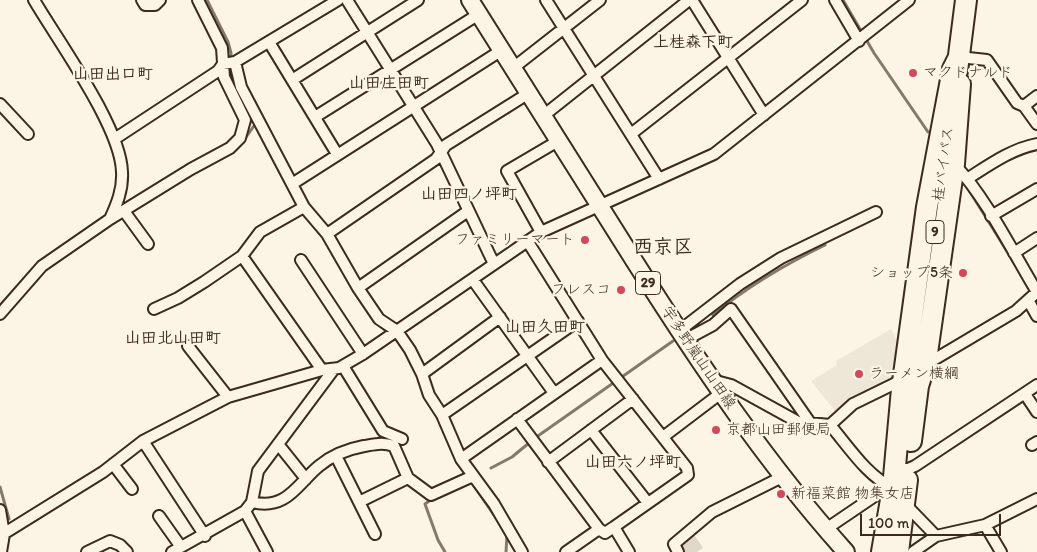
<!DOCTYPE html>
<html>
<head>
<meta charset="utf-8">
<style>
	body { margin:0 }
	#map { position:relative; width:1037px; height:552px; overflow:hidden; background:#fcf5e5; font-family:Itim,sans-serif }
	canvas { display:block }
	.scale { position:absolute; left:860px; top:514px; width:141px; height:22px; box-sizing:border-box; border:2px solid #3b2a1e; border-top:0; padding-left:6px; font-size:15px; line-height:18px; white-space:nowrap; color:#3b2a1e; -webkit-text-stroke:4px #fcf5e5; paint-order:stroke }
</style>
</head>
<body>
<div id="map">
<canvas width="1037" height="552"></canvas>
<div class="scale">100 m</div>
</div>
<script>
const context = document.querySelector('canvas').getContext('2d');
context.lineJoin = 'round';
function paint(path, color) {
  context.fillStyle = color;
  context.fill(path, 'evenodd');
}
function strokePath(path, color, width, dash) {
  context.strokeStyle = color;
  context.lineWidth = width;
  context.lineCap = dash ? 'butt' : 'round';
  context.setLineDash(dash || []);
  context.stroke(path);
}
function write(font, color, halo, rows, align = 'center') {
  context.font = font + ' Itim,"Klee One",sans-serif';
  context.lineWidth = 4.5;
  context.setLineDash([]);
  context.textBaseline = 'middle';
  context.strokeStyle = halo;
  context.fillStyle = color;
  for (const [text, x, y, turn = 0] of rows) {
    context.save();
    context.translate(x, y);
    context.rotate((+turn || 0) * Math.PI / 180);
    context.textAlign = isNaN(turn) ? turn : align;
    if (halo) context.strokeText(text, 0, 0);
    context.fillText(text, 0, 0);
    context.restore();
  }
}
paint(new Path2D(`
	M891,329L901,348L894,379L835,411L811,381L837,365L836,361Z`), '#eee6d6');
paint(new Path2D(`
	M693,533L703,548L697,552H683L681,548L682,541Z`), '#e0d8c8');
strokePath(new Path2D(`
	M207,0L228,42L231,53L232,80L248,110
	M843,0L874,53L928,132
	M244,140L256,123
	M965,184L1020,272
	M1028,286L1037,305
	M713,315C748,286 784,265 825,245
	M376,322L388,333
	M461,467L498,521
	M491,468L512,457L535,438L673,341
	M0,487L9,519
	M432,499L425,504L438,540L445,552
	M506,552L507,535`), '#85796b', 3);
const street = new Path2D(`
	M34,0C58,41 121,127 122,172C123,189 117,204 110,219
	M142,0L145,5H155L160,0
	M347,0L437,144L494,264
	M546,0L659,179
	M692,0L764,115
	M835,0L859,41
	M269,42L337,154
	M959,57L987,60L1017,103L1024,106
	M235,62L241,87L304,207L327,234L358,288L379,319L397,331L410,350L422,374L429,395L442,415L461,459L494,504L522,552
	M513,68L600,0
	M292,80L418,0
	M1037,96L1024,106L1037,124
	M0,104L28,134
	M543,116L689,0
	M315,117L479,14
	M631,134L802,0
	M116,138L218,71L223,64L235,62L338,0
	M955,165C985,196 1014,254 1037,292
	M967,179C989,165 1011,149 1037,144
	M292,184L502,50
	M124,211L148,244
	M991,216L1037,189
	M541,232L507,171L558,141
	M327,234L436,159L446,145L529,93
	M528,242L602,360L687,468L688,475L614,527L605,533L599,529L566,552
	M1014,253L1037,238
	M242,256L322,370
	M301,260L363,354
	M473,280L554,393
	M358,288L468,211
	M1028,300L1037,316
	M154,309L178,298L204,282L242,256L260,232L304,207
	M0,314L42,266L110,219L191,169L230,148L240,138L245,120L224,77L222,48L198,0
	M679,331L740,284L781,258L876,212
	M685,340L713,325L731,309L811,424
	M188,346L228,397
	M925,365L1016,311L1037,292
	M343,366L383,431L402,439
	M422,374L500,317
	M712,380L731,385L798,422L830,425L853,404L904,379
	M1025,394L1037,412
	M442,415L578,321
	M517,419L599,529
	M830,425C849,447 867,476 893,488
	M591,430L648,503
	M663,437L721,393
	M143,441L205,536
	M278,444L306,479
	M1032,445L1037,442
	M336,456L375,534
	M461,459L602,360
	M548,462L633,399
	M113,464L132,489
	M895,469H908L915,466L1037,385
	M252,502C287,511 298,483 319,466C332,455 348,449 364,446C376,444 383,442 394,446L408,478L431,495L473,476
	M359,502L408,478
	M905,504L936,536
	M0,510L4,534L1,552
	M245,511L267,552
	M159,516L181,547
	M985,525L1001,552
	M614,527L629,552
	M826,529L885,489L893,488
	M0,536L103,472L143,441L228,397L322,370L339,368L363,354L541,232L714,154L909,0
	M87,552L110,541L120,545L127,552
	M172,552L245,511L252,502L258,471L334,369
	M678,552L674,544L712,512L784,476
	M913,552L936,536L985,525L1037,499`);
const primary = new Path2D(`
	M470,0C525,88 580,175 635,262C699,363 766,463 846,552`);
const highway = new Path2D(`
	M957,71L966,0
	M911,441L918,386L926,360L954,164L960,84
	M882,552L893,488L902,389L927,207L953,69L959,57
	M898,552L907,480`);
strokePath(street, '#3b2a1e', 14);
strokePath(primary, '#3b2a1e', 20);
strokePath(highway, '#3b2a1e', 24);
strokePath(street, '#fcf5e5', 10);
strokePath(primary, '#fcf5e5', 16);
strokePath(highway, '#fcf5e5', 20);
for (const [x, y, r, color] of [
	[913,73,5,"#d1495b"],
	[585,240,5,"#d1495b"],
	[963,273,5,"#d1495b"],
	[621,290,5,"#d1495b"],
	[859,374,5,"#d1495b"],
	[716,430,5,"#d1495b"],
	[781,494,5,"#d1495b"]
]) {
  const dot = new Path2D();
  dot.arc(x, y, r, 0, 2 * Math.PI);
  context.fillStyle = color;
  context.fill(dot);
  strokePath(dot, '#fcf5e5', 2);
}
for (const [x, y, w] of [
	[935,232,18],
	[648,283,25]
]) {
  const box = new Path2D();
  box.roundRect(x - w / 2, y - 11.5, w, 23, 4);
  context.fillStyle = '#fcf5e5';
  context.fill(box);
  strokePath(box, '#3b2a1e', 1);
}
write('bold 14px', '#3b2a1e', null, [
	["9",935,232],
	["29",648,283]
]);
write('15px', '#3b2a1e', '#fcf5e5', [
	["マクドナルド",923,73],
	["ファミリーマート",575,240,"right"],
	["ショップ5条",953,273,"right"],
	["フレスコ",611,290,"right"],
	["ラーメン横綱",869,374],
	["京都山田郵便局",726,430],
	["新福菜館 物集女店",791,494]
], 'left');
write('15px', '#3b2a1e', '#fcf5e5', [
	["桂バイパス",944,164,-82],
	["宇多野嵐山山田線",698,358,56]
]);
write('bold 16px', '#3b2a1e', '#fcf5e5', [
	["上桂森下町",693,43],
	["山田出口町",113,75],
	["山田庄田町",389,84],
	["山田四ノ坪町",469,195],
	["山田久田町",545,328],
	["山田北山田町",173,339],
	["山田六ノ坪町",633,463]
]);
write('bold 20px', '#3b2a1e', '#fcf5e5', [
	["西京区",663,248]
]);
</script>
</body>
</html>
